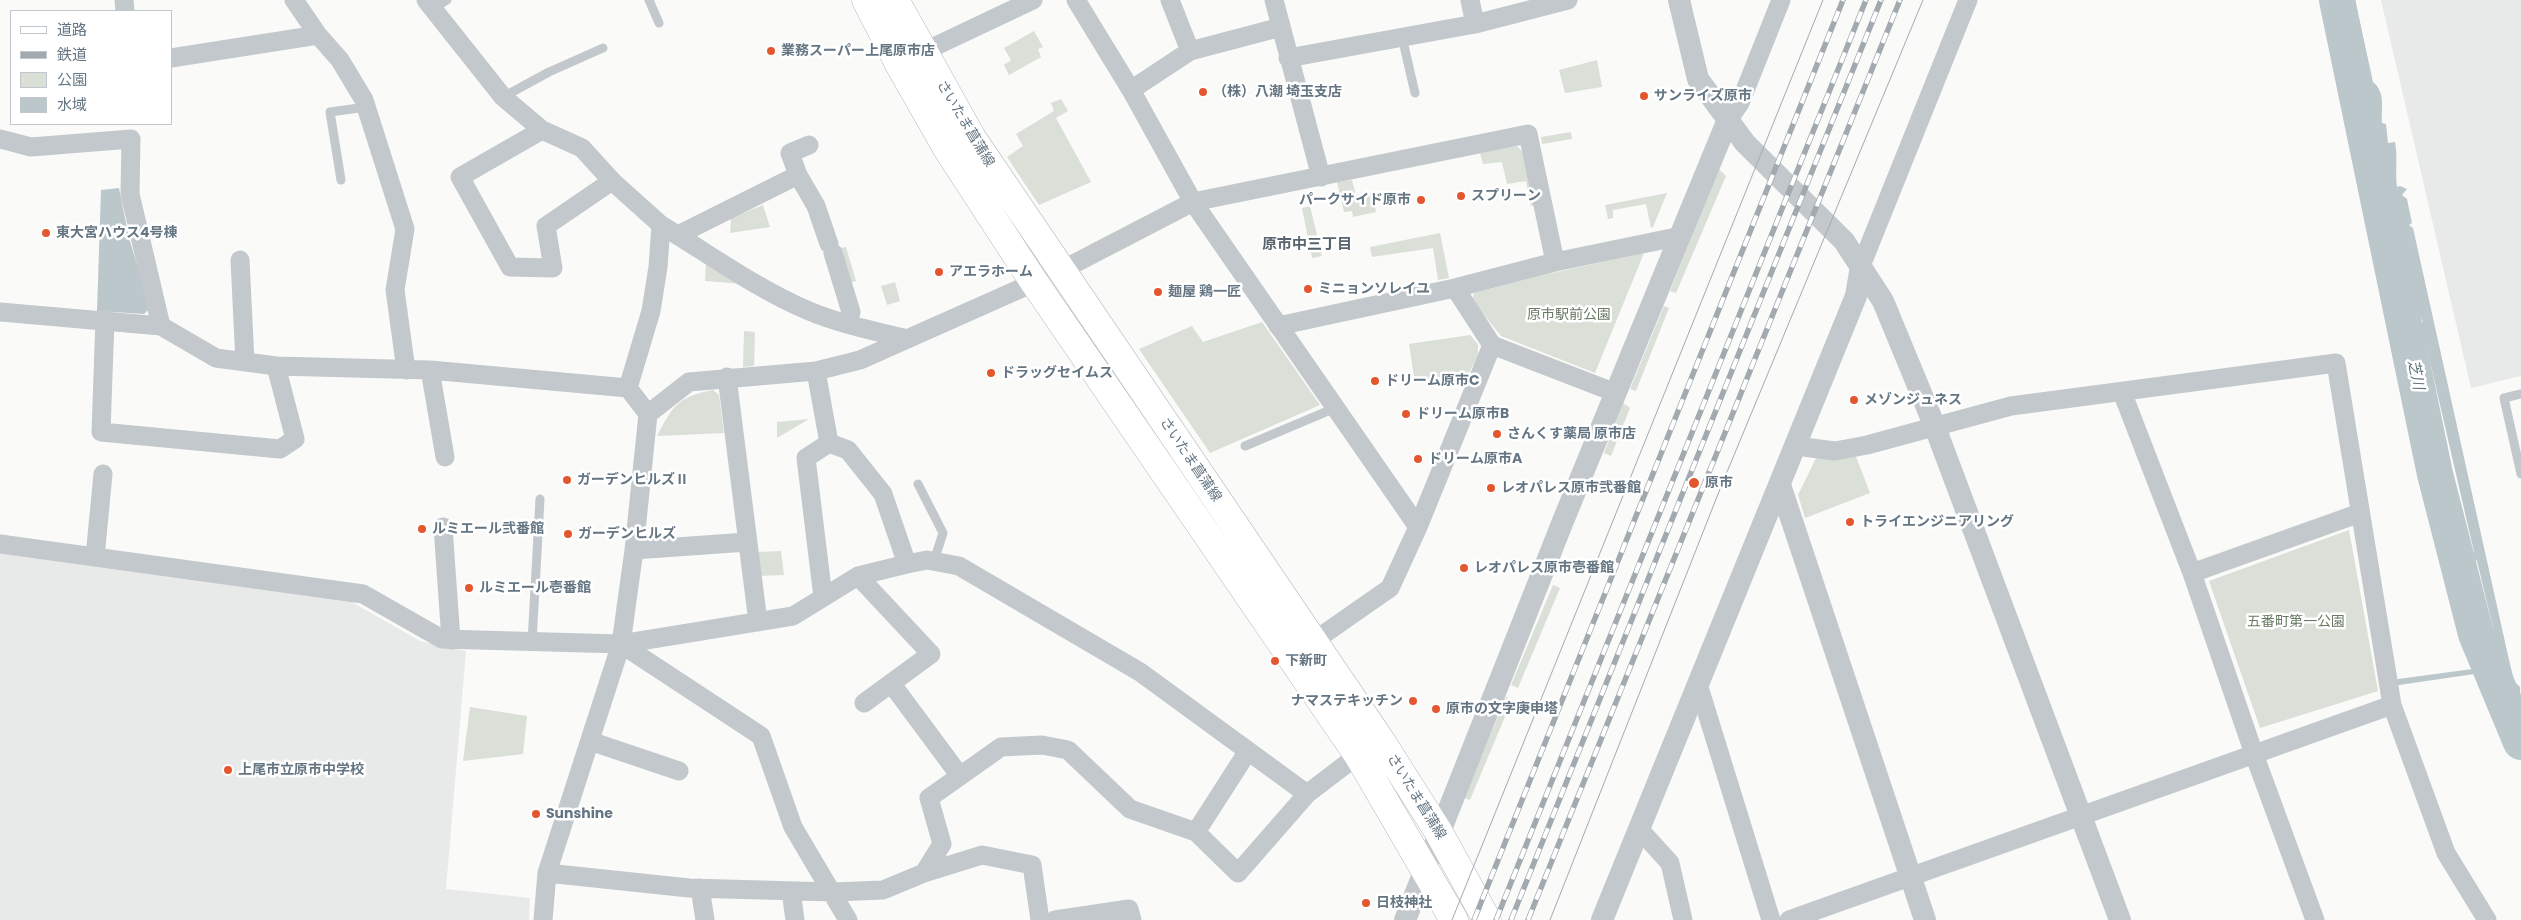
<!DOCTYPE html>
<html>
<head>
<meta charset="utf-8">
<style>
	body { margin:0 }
	#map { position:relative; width:2521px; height:920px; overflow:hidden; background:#fafaf8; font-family:Poppins,"Noto Sans JP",sans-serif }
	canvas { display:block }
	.legend { position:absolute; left:10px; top:10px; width:162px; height:115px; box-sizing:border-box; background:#fff; border:1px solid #c1c8cd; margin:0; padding:6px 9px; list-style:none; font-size:15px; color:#657683 }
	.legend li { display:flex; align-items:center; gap:10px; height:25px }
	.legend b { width:25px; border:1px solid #c1c8cd }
</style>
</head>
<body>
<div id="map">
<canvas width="2521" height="920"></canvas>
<ul class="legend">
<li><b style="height:6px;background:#fff"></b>道路</li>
<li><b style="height:6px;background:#a2aab0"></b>鉄道</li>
<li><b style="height:14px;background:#dadfd7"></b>公園</li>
<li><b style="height:14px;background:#bbc7cb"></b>水域</li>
</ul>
</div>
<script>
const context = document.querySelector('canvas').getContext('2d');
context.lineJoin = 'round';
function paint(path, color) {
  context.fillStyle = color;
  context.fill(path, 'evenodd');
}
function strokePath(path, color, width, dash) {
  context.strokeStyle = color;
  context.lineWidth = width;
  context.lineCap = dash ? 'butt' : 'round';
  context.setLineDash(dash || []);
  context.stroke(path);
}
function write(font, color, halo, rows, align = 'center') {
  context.font = font + ' Poppins,"Noto Sans JP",sans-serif';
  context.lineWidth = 5;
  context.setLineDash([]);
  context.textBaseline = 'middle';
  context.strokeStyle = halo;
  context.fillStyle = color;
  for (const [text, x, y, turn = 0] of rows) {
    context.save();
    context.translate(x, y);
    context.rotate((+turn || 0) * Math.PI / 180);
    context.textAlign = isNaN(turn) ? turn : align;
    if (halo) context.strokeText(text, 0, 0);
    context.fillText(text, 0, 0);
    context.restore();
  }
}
paint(new Path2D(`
	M2381,0H2521V376L2471,388Z
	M0,553L350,601L420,641L466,651L446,889L530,898L529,920H0Z`), '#e8e9e9');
paint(new Path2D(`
	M1034,31L1043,47L1038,49L1041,57L1009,75L1004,65L1011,60L1004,48Z
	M1597,60L1602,87L1565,93L1559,70Z
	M1061,99L1068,111L1056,118L1091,182L1039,205L1007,157L1023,146L1016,134L1054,111L1051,103Z
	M1571,132L1572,139L1542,144L1541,137Z
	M1517,146L1522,151L1535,206H1531L1526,181L1507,184L1502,162L1483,164L1480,153Z
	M1719,169L1726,176L1676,293L1670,291Z
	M1352,180L1356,195L1372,193L1376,212L1353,217L1352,211L1344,212L1337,182Z
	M1667,193L1653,227L1651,228L1646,204L1613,210V218L1608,219L1605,205Z
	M763,205L770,227L730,233L731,218Z
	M1310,206L1322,256L1312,258L1302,208Z
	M1440,233L1449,278L1438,280L1433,248L1372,257L1370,247Z
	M846,247L856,281L849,283L839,248Z
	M1644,253L1595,373L1501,336L1472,300L1474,293L1543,275Z
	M706,262L743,284L705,281Z
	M895,282L900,301L887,305L881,286Z
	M1664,306L1669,308L1636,391L1630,389Z
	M1262,322L1320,405L1210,453L1139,349L1192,326L1203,342Z
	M744,331L755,332L754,366L743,367Z
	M1470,335L1478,344V355L1468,375L1415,383L1409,344Z
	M713,390L719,395L724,433L657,436C673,406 677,397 713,390Z
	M1623,403L1630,408L1611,456L1604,453Z
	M809,419L777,438V422Z
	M1855,454L1870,493L1805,518L1798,495L1817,456Z
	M2349,530L2378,691L2260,728L2209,581Z
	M781,551L784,575L758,576L757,552Z
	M1553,585L1560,588L1518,688L1511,685Z
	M1506,697L1512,700L1470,800L1464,798Z
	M470,707L527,716L523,754L463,761Z`), '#dadfd7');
paint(new Path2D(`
	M2348,0H2355L2373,82C2386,93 2381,108 2382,123L2386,124L2388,143L2395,142C2398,157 2395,172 2397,187L2400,186L2407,189L2402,195L2407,199L2412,223L2409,225L2413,228L2507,651L2514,681L2520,687L2521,746L2509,708L2502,670L2392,686L2391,680L2502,665L2477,561L2472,557L2474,552L2422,327L2408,332L2407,328L2403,330L2406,317L2418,319L2416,322H2423L2420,316L2417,315C2411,297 2411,277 2405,258C2399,238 2383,209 2384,187L2380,183L2384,178L2366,83L2361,81L2360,72L2363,71Z
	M119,188L129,238L150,308L144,314L97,311L101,190Z`), '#bbc7cb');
strokePath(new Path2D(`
	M2337,0L2435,474L2476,634L2521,742`), '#bbc7cb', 36);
const primary = new Path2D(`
	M866,0L899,64L948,150L1034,282L1358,755L1454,920
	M895,0L972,138L1381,741L1438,831L1487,920`);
strokePath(primary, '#b5babe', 29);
strokePath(new Path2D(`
	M649,0L659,23
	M433,9L447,0
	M1402,37L1415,93
	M503,97L549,72L603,48
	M341,180L330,112L366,107
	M2521,394L2504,398L2521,474
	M1245,446L1335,408
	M918,484L943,533L934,561
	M532,642L540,499`), '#c3c8cc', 9);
strokePath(new Path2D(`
	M124,0L125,11
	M294,0L318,35L340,60L364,100L405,229L395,290L406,370
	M426,0L503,97L542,130L582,148L612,181L661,225L658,267L651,311L628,388
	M1076,0L1131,90L1193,202L1418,527
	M1170,0L1190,51
	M1274,0L1321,177
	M1470,0L1475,24
	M923,52L1033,0
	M171,58L318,35
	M1288,58L1475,24L1568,0
	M1131,90L1190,51L1281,27
	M1727,122L1740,103L1781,0
	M542,130L460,177L510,267L553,268L546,226L612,181
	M0,139L31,147L131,139L130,194L161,326
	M798,175L816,206L829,244
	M661,225C709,254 757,289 809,311C840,324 874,331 908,339
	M678,235L798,175L790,153L809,145
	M833,253L851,312L847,324
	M240,260L245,362
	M1861,266L1968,0
	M1455,288L1492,345L1616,393
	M0,312L161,326L216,358L276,366L430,370L628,388L648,414L634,550L621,644L547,873L543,920
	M105,319L101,432L280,449L295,439L276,366
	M1278,326L1455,288L1555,262L1681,236
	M430,370L445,457
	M816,371L829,443L806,458L823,597
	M727,377L758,622
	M2122,392L2192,573L2254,754L2315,920
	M648,414L689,382L816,371L860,360L1060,271L1193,202L1528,134L1555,262
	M829,443L848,450L883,494L907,564
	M1796,446L1835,451L1867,445L2011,406L2336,363L2392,705L2446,853L2487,920
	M443,527L451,640
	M0,544L363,594L442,639L621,644L761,736L793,827L848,920
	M634,550L747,542
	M95,557L103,474
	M2192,573L2360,513
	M858,576L931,654L864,703
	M1314,641L1390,588L1418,527L1492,345
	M621,644L793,616L858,576L907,564L927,560L959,566L1140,672L1307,794L1358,755
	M891,683L960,776
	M1698,684L1771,920
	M590,741L679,771
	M1639,829L1670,863L1683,920
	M1196,832L1248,751
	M547,873L689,888L833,892L883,890L924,873L982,855L1032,865L1040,920
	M924,873L942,844L929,798L1001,747L1042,745L1068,750L1130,809L1196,832L1238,873L1307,794
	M700,888L705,920
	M791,891L795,920
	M1055,920L1129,909L1132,920
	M1789,920L2392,705`), '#c3c8cc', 19);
strokePath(new Path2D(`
	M1679,0L1698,79L1745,143L1844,241L1883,301L1935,427L2120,920
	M1780,485L1925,920
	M1405,920L1563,521L1727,122
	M1602,920L1856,296L1861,266`), '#c3c8cc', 22);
strokePath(primary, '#fff', 28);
strokePath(new Path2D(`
	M1452,920L1823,0
	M1550,920L1722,484L1923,0`), '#a2aab0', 1);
const rail = new Path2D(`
	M1474,920L1843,0
	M1496,920L1866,0
	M1511,920L1881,0
	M1528,920L1900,0`);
strokePath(rail, '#a2aab0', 5.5);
strokePath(rail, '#fff', 4, [11]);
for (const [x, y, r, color] of [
	[771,51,5,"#e4572e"],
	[1203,92,5,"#e4572e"],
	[1644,96,5,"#e4572e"],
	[1461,196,5,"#e4572e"],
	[1421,200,5,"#e4572e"],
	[46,233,5,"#e4572e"],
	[939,272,5,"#e4572e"],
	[1308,289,5,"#e4572e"],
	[1158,292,5,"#e4572e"],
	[991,373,5,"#e4572e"],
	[1375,381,5,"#e4572e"],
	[1854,400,5,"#e4572e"],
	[1406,414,5,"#e4572e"],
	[1497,434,5,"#e4572e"],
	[1418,459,5,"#e4572e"],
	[567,480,5,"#e4572e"],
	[1694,483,6,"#e4572e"],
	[1491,488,5,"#e4572e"],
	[1850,522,5,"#e4572e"],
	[422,529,5,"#e4572e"],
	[568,534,5,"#e4572e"],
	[1464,568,5,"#e4572e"],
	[469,588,5,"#e4572e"],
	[1275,661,5,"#e4572e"],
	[1413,701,5,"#e4572e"],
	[1436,709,5,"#e4572e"],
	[228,770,5,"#e4572e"],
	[536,814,5,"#e4572e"],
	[1366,903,5,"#e4572e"]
]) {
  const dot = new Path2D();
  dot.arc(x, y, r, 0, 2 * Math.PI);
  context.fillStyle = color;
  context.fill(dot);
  strokePath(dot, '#fff', 2);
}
write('bold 14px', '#657683', '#fff', [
	["業務スーパー上尾原市店",781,51],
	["（株）八潮 埼玉支店",1213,92],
	["サンライズ原市",1654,96],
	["スプリーン",1471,196],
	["パークサイド原市",1411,200,"right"],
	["東大宮ハウス4号棟",56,233],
	["アエラホーム",949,272],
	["ミニョンソレイユ",1318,289],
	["麺屋 鶏一匠",1168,292],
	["ドラッグセイムス",1001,373],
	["ドリーム原市C",1385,381],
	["メゾンジュネス",1864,400],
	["ドリーム原市B",1416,414],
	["さんくす薬局 原市店",1507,434],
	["ドリーム原市A",1428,459],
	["ガーデンヒルズⅡ",577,480],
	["原市",1705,483],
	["レオパレス原市弐番館",1501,488],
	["トライエンジニアリング",1860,522],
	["ルミエール弐番館",432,529],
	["ガーデンヒルズ",578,534],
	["レオパレス原市壱番館",1474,568],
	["ルミエール壱番館",479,588],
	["下新町",1285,661],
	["ナマステキッチン",1403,701,"right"],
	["原市の文字庚申塔",1446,709],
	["上尾市立原市中学校",238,770],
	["Sunshine",546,814],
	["日枝神社",1376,903]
], 'left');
write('14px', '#657683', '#fff', [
	["さいたま菖蒲線",965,124,59],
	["さいたま菖蒲線",1190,460,56],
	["さいたま菖蒲線",1416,797,58]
]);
write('14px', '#687a64', '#fff', [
	["原市駅前公園",1569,315],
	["五番町第一公園",2296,622]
]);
write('bold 15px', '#57646e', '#fff', [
	["原市中三丁目",1307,245]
]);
write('italic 15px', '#60757c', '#fff', [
	["芝川",2415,375,78]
]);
</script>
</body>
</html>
